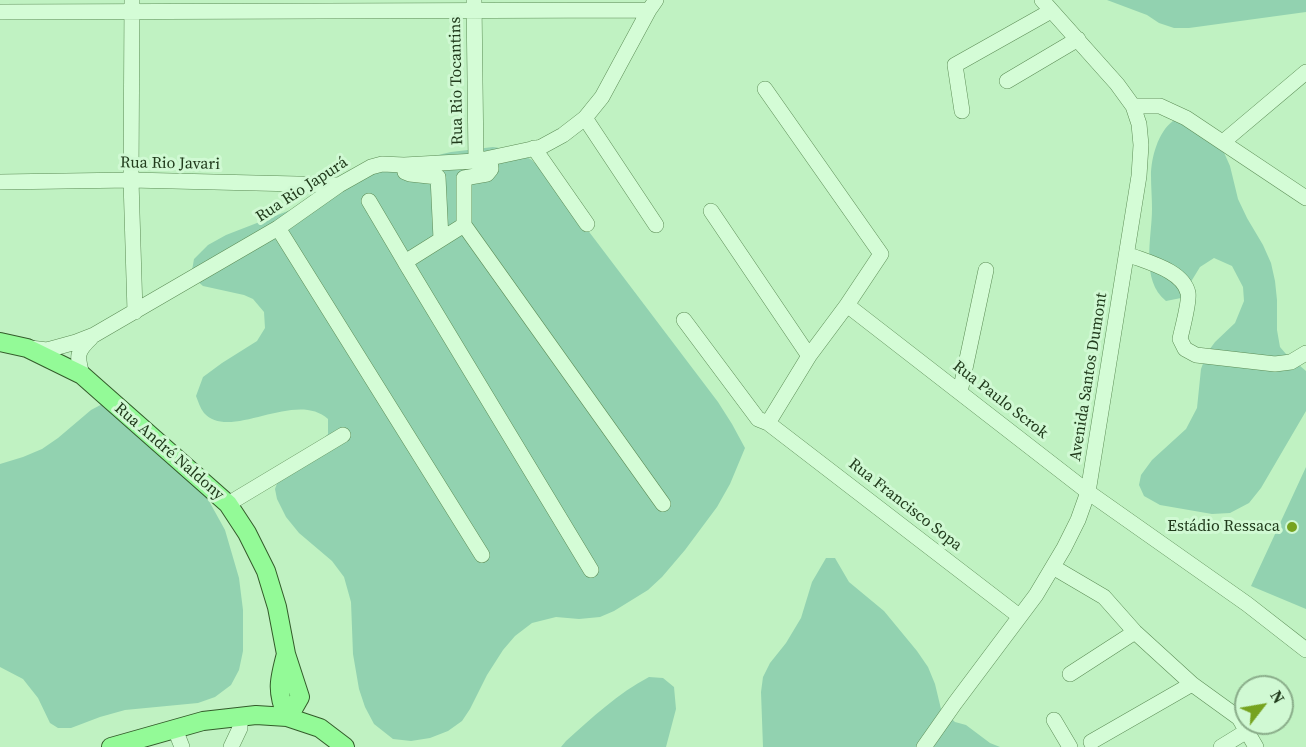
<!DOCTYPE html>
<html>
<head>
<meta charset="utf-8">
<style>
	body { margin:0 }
	#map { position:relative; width:1306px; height:747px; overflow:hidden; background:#c0f2c2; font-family:"Source Serif 4",serif }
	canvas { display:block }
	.north { position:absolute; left:1234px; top:675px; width:60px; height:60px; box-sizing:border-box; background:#d0f9d3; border:2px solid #8aad8a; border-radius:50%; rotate:59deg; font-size:16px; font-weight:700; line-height:24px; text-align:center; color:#213b1c }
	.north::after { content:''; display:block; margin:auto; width:21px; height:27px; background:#76a31f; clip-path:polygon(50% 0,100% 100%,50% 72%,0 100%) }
</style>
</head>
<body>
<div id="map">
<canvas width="1306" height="747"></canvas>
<div class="north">N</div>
</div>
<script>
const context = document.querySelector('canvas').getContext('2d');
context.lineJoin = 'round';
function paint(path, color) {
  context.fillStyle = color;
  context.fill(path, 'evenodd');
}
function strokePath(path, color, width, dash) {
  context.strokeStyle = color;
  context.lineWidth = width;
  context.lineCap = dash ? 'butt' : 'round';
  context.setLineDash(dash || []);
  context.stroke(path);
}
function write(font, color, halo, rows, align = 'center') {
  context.font = font + ' "Source Serif 4",serif';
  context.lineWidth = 6;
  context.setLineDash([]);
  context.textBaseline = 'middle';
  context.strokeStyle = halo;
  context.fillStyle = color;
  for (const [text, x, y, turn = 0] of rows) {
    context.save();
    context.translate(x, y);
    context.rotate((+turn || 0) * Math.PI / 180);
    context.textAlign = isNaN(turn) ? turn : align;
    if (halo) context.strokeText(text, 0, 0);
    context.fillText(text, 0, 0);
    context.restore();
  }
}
paint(new Path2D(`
	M1107,0H1306V12L1189,28H1174L1159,23L1147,15Z
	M1187,119L1222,148L1230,166L1238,199L1247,218L1263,245L1271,263L1275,281L1277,300V330L1280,347L1286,354L1306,371V411L1261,488L1249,503L1230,513L1212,514L1160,505L1144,496L1139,485L1141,475L1152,460L1186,429L1197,408L1201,369L1207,353L1215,342L1235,323L1244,301L1243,287L1232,266L1214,258L1200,267L1181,298L1166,301C1140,280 1152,238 1152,209C1152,198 1151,187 1151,176C1151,158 1158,132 1173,121C1177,119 1182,119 1187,119Z
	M493,147L513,150L532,160L546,175L718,402L732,424L745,448L730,484L717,507L685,550L662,577L648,590L614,611L600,617L579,619L556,617L532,623L515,636L503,650L487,675L470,709L462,721L448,731L430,738L411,741L393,739L374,724L365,707L359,689L353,654L351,602L344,577L332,561L299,533L286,517L277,499L275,489L280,475L319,443L328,434V419C295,389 230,442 204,413C200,408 198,401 196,396L203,377L222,363L257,341L265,328L264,312L253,299L244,295L203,286L191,276L194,259L208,245L226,235L293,209L340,188L379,172L425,158L451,152Z
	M108,401L123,402L133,407L147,420L204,492L225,530L239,578L243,610V651L239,670L231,685L215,697L198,703L125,710L100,717L71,728H58L50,723L38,698L23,679L0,667V464L23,457L42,449L58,438L91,410Z
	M1306,467V609L1251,586Z
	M826,558H835L849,582L884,611L917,651L928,667L935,684L941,709L955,722L966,725L990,743L1000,747H763L761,692L763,677L770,663L786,643L801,618L812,582Z
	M649,677L663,678L674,687L676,709L666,747H561L566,741C592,718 618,693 649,677Z`), '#92d2b0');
const minor = new Path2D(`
	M132,0L131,180L135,312
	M474,0L476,161
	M0,12L649,10
	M1007,81L1078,39
	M765,89L881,254L847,305L809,356L768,423
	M1133,106H1160L1186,118L1306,198
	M962,111L955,65L1051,11
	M585,118L656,225
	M1223,142L1306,72
	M534,148L587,224
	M404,165L405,172L410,174L438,177L441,239
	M0,182L131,180L339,185
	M369,201L405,262
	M711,211L809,356
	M464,225V178L487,174L491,169L490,158
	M278,228L482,555
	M1127,254C1146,262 1183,270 1188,293C1190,301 1182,329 1180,339L1185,349L1196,355L1275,364L1291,362L1306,353
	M847,305L1088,492L1247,604L1306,650
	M684,320L758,419L768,423L1019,616
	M30,348L47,350L76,342L94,335L278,228L339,185L371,167L382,164L404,165L476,161L541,147L563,135L585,118L602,97L649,10L656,0
	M82,375C77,356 76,352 91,338
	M960,392L986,270
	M228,504L343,435
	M1053,567L1104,597L1135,632L1192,684L1239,718L1256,747
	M591,570L405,262L464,225L663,504
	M1070,674L1135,632
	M1054,720L1070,747
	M175,729L182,747
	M1091,742L1192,684
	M231,747L240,728V717
	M924,747L955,703L1036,595L1064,548L1078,520L1088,492L1139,176L1141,145L1139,124L1133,106L1117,84L1042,0
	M1221,747L1247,731`);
const major = new Path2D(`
	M0,342L27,348L82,375L228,504L247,533L266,571L277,607L286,654L300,697L292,711L287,717C276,691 279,680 286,654
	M111,747L203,721L256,715L287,717L320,728L345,747`);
strokePath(minor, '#5c8d56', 16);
strokePath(major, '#335b2a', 20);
strokePath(minor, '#d4fcd6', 15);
strokePath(major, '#93fa97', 18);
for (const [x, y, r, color] of [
	[1292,527,6,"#76a31f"]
]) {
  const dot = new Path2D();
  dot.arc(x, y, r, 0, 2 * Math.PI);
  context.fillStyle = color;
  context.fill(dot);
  strokePath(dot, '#d0f9d3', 2);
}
write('16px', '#213b1c', '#d0f9d3', [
	["Rua Rio Tocantins",457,81,-91],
	["Rua Rio Javari",170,164,1],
	["Rua Rio Japurá",302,190,-33],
	["Avenida Santos Dumont",1089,377,-81],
	["Rua Paulo Scrok",1000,400,38],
	["Rua André Naldony",169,452,41],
	["Rua Francisco Sopa",905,505,38]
]);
write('16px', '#213b1c', '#d0f9d3', [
	["Estádio Ressaca",1280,527]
], 'right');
</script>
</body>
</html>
